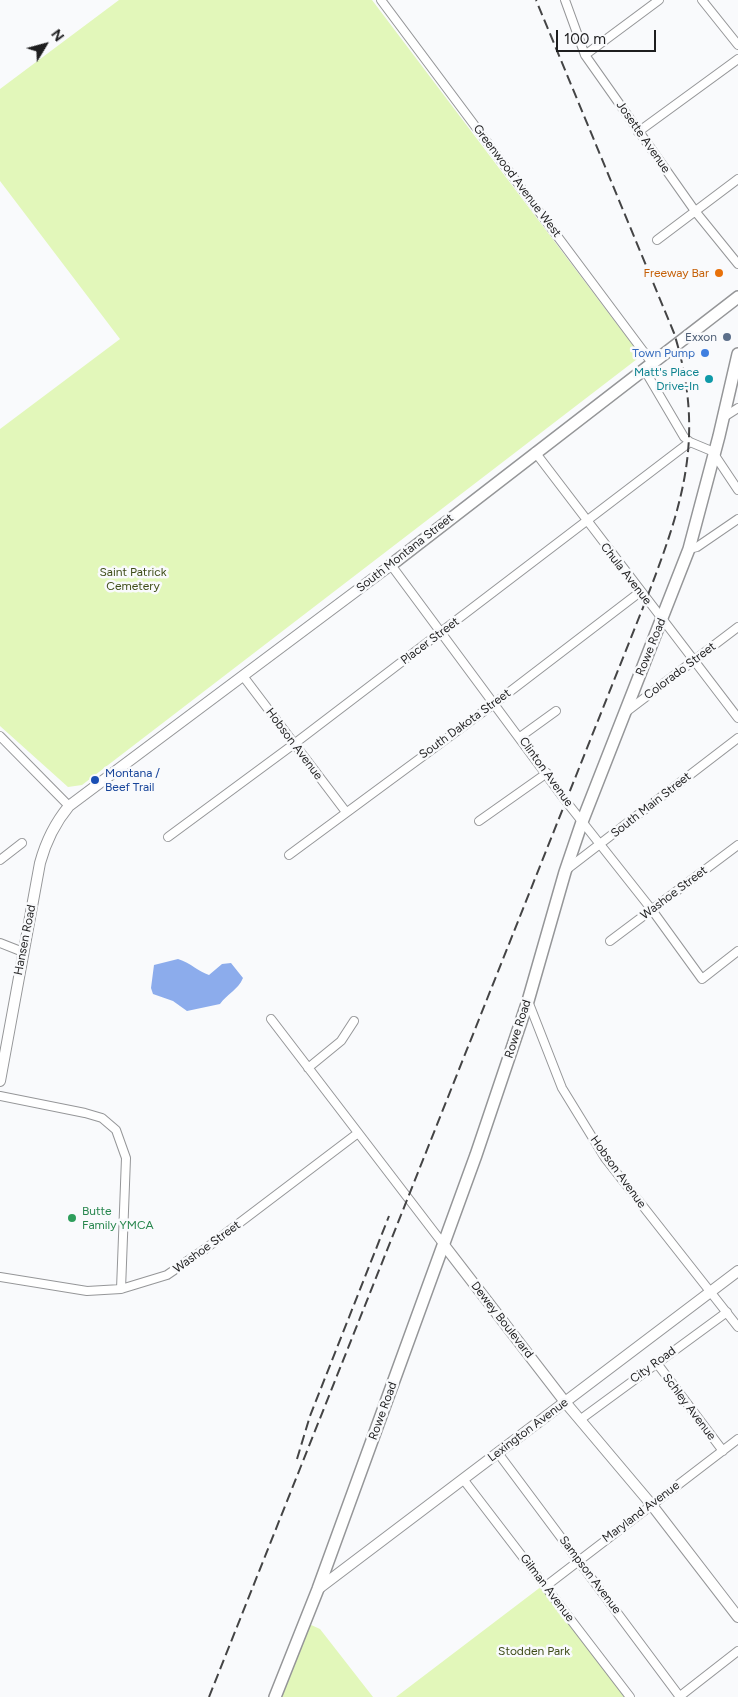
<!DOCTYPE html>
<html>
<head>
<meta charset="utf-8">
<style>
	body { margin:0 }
	#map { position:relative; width:738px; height:1697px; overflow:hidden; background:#f9fafc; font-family:Figtree,sans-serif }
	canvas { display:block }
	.north { position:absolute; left:20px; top:20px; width:50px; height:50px; -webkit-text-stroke:4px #f9fafc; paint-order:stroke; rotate:53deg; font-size:14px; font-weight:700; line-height:20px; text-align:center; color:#1e1e1f }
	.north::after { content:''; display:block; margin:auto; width:18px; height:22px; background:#1e1e1f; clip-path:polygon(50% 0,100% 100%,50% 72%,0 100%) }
	.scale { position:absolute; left:556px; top:30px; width:100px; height:22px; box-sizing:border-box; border:2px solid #1e1e1f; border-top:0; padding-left:6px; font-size:15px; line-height:18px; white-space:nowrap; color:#1e1e1f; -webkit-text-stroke:4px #f9fafc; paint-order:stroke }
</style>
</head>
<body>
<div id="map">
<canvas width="738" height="1697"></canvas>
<div class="north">N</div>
<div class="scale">100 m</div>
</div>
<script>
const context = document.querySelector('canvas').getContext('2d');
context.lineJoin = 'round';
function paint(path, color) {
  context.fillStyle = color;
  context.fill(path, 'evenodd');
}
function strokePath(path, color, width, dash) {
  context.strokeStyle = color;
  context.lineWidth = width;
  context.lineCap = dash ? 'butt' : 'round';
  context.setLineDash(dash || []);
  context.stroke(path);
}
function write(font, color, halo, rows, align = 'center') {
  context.font = font + ' Figtree,sans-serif';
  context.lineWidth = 5;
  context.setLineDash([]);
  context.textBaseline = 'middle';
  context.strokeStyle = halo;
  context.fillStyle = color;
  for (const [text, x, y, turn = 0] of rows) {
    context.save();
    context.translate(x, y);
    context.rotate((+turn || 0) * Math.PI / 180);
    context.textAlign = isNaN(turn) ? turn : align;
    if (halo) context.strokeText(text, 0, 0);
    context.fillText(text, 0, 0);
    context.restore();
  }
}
paint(new Path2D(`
	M119,0H372L641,356L82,785L68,787L0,726V429L120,339L0,181V89Z
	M542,1586L626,1697H396Z
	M309,1624L320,1629L373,1697H281Z`), '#e2f7ba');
paint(new Path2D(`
	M178,959C191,963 199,972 209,975L222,964L231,963L243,978C238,990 227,994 220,1004L187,1011L173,1001L153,994L151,988L154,965Z`), '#8cacec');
const minor = new Path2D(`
	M381,0L652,363
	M565,0L585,55L695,211L738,264
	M702,0L738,45
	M585,55L659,0
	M638,132L738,59
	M657,240L738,179
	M644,369L684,437L690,442L714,452
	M724,417L738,408
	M535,452L738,718
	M714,454L738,490
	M689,549L697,547L738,519
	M391,565L565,800L652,910L702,979L738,951
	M243,676L346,812
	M626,712L738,627
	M0,736L69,806
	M520,737L556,711
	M479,821L547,773
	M168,837L294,744L690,442
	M289,855L495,703L640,592
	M0,860L22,843
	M566,870L738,738
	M610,941L738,845
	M0,943L23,952
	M528,1001L562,1088L605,1158L738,1327
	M271,1019L444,1245
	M308,1068L341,1041L354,1021
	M0,1096L85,1113L102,1118L116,1130L126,1158L121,1289
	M0,1277L87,1291L121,1289L167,1275L205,1249L358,1133
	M656,1362L723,1451
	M581,1419L727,1312
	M498,1453L680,1697
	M463,1479L630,1697
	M546,1586L738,1439
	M679,1697L738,1651`);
const tertiary = new Path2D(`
	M0,1081L40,863C46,841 54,824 69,806L391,565
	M444,1245L565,1402L651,1504L738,1617
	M318,1589L738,1271`);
const secondary = new Path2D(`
	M391,565L738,297
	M275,1697L318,1589L476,1155L528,1001L565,872L582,822L689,549L719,436L738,354`);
strokePath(minor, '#959698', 10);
strokePath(tertiary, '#959698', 12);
strokePath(secondary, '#959698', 14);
strokePath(minor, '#fff', 8);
strokePath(tertiary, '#fff', 10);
strokePath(secondary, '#fff', 11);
strokePath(new Path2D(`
	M297,1459L310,1416L389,1216
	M209,1697L646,600C683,504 706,436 674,333L536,0`), '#444445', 2, [10, 5]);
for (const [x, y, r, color] of [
	[719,273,5,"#e8710a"],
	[727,337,5,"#5c6f8a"],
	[705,353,5,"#3f7fe0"],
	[709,379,5,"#0f9aa8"],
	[95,780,5,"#1a4fb4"],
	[72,1218,5,"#2e9e5b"]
]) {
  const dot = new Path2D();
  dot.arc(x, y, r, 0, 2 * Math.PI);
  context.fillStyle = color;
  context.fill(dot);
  strokePath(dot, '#f9fafc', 2);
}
write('12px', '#1e1e1f', '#f9fafc', [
	["Josette Avenue",643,137,55],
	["Greenwood Avenue West",517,181,53],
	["South Montana Street",405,553,-38],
	["Chula Avenue",626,574,52],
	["Placer Street",430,641,-37],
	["Rowe Road",651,647,-68],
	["Colorado Street",680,671,-37],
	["South Dakota Street",465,724,-36],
	["Hobson Avenue",294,744,53],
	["Clinton Avenue",546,772,54],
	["South Main Street",651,805,-38],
	["Washoe Street",674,893,-37],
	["Hansen Road",25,940,-79],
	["Rowe Road",518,1029,-72],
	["Hobson Avenue",618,1172,54],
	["Washoe Street",207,1247,-36],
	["Dewey Boulevard",502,1320,52],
	["City Road",653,1365,-36],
	["Schley Avenue",689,1407,53],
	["Rowe Road",383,1411,-70],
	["Lexington Avenue",528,1430,-37],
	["Maryland Avenue",641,1512,-37],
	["Sampson Avenue",590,1575,53],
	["Gilman Avenue",547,1588,53]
]);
write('12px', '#c56008', '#f9fafc', [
	["Freeway Bar",709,273]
], 'right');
write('12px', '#4e5e75', '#f9fafc', [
	["Exxon",717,337]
], 'right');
write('12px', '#366cbe', '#f9fafc', [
	["Town Pump",695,353]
], 'right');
write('12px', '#0d838f', '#f9fafc', [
	["Matt's Place",699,372],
	["Drive-In",699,386]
], 'right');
write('12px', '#3e4c18', '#f9fafc', [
	["Saint Patrick",133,572],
	["Cemetery",133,586],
	["Stodden Park",534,1651]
]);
write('12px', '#164399', '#f9fafc', [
	["Montana /",105,773],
	["Beef Trail",105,787]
], 'left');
write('12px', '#27864d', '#f9fafc', [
	["Butte",82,1211],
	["Family YMCA",82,1225]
], 'left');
</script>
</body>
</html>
